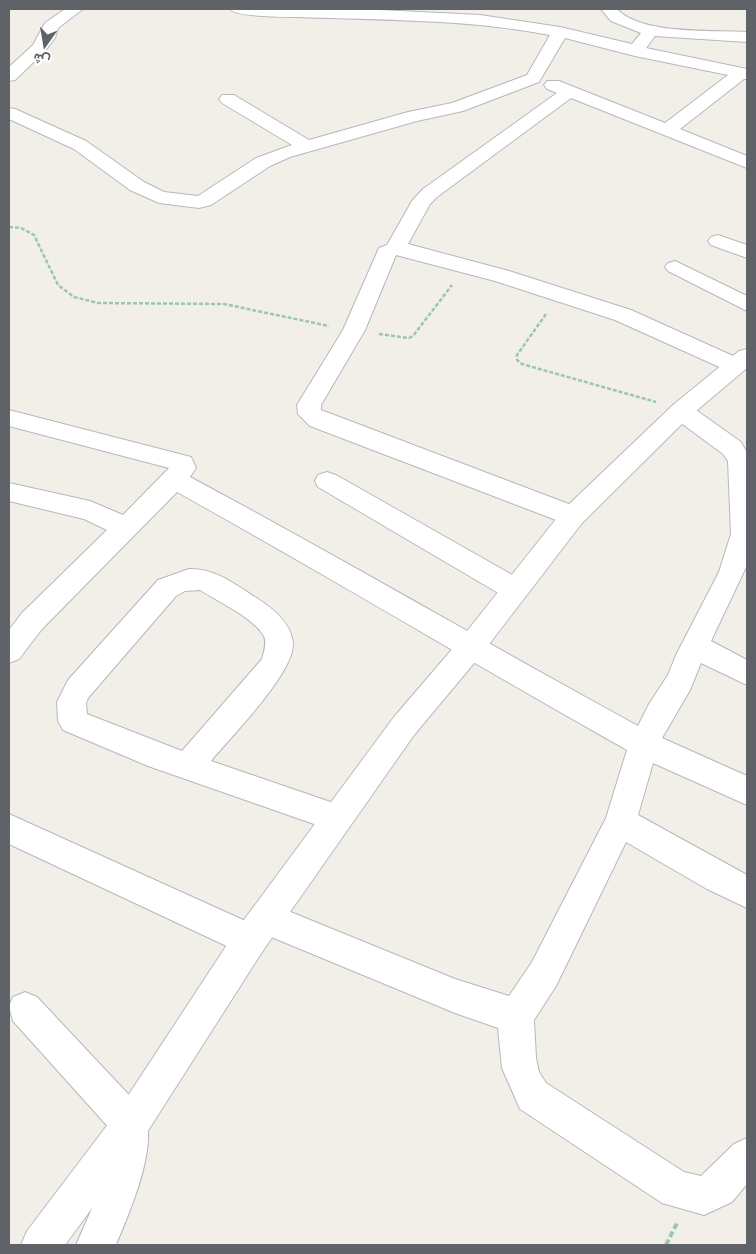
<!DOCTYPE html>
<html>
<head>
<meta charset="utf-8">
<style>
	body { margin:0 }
	#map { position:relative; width:756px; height:1254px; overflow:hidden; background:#f1efe8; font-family:Barlow,Vazirmatn,sans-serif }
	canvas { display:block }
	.frame { position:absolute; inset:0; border:10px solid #5f6368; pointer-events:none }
	.north { position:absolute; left:20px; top:20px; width:50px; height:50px; -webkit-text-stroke:4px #fff; paint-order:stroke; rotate:193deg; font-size:14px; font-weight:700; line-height:20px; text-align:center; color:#5f6368 }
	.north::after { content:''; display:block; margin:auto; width:18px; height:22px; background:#5f6368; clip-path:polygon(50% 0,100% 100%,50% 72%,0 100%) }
</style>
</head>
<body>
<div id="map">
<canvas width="756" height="1254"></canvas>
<div class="frame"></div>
<div class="north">ش</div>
</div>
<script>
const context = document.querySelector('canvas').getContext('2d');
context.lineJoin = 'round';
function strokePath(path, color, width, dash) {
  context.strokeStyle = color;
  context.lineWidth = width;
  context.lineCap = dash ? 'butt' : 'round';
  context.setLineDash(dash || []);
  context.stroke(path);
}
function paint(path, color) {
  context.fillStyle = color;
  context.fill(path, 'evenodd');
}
const street = new Path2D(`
	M65,9H83L58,28L55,38L45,51L15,80L9,81V67L33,45L45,23Z
	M230,9H359L480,15L560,27L632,44L641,33L611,21L601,9H617C641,35 713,30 747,32V42L655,36L646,48L747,69V79H744L680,129L747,156V168L571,98L437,197L430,204L408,244L509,271L631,310L742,360L745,365L742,370L734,373L726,370L615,320L495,281L396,255L365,330L321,405V410L582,509L586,516L582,523L573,526L564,523L310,426L298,414L297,405L343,330L379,248L387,245L412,201L423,189L557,93L547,89L544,85L547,81H559L665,123L728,75L635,56L565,38L539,82L463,111L417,121L290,157L270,166L211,205L199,208L159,203L130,190L74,149L9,119V108L15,109L86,141L144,182L164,192L198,196L256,158L292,145L222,103L219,99L222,95H234L309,140L408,112L452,103L527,75L550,35C466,19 382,20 297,17C284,17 236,17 230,9Z
	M718,235L747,245V258L711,245L708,241L711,237Z
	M675,261L747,296V311L668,271L665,267L668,263Z
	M681,403L689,405L741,442L747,453V565L711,641L747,660V685L701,663L690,690L662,738L747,776V805L653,763L638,815L747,875V908L707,889L626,842L556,986L534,1020L536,1058L539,1072L546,1083L684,1172L701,1176L734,1144L747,1138V1184L732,1202L704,1215L662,1203L520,1109L502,1068L498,1028L455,1013L264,934L267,940L262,952L250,957L9,844V814L252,924L249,918L254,906L266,902L455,979L509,996L532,962L606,818L627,750C476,665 328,576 177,492L42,629L19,659L9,663V630L22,613L107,530L84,519L9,501V483L90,501L123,515L169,468L9,426V410L191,457L196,468L190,477C341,558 488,644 638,726L649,704L668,675L676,655L719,572L731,534L728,461L723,454L673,417L669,411L673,405Z
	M327,472L336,475L523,581L527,589L523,597L514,600L505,597L318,487L315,481L318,475Z
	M189,569C214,568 235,584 255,597C271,607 291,622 293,643C295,672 231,737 211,761L348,808L353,818L348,828L337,832L148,766L63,730L58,721L57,702L68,680L158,580ZM200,590C217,601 254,618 264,636C267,643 264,652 262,659L182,751L87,714L86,703L88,698L176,596L185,591Z
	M25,992L37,997L144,1111C159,1146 130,1211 116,1245H76L101,1188L111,1130L13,1021L9,1006L13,997Z`);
const secondary = new Path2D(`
	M747,349V368L689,417L582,523L480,656L414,735L262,952L144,1137L65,1245H21L27,1231L118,1111L238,928L394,717L460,640L564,509L673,405L739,351Z`);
strokePath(street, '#b5b8bc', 2);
strokePath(secondary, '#b6babf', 2);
strokePath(new Path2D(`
	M9,227L21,228L34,235L58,285L74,297L98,303L224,304L329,326
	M546,314L517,355V360L522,364L656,402
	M379,334L409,338L413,336L452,285`), '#9cc7a9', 2.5, [4, 2]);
strokePath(new Path2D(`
	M666,1245L677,1223`), '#9cc7a9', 4, [6, 3]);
paint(street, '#fff');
paint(secondary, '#fff');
</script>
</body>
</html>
